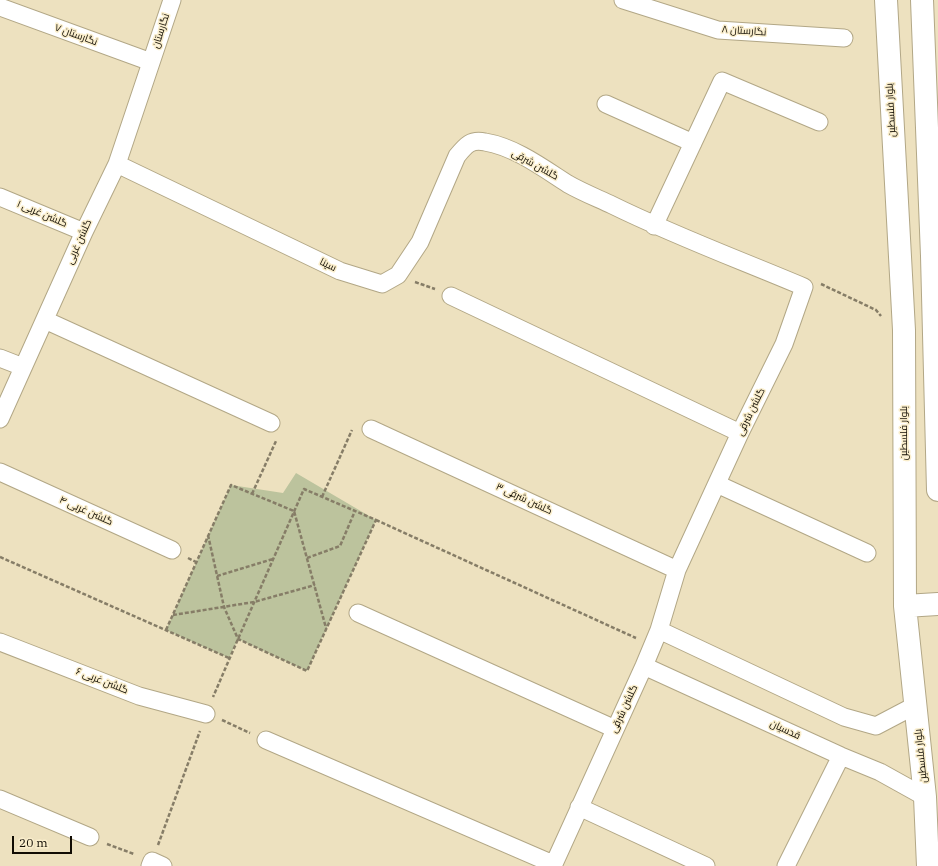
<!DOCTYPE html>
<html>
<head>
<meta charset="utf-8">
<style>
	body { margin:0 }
	#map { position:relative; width:938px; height:866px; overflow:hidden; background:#ede1bf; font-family:"IBM Plex Serif",serif }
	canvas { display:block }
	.scale { position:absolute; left:12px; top:836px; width:60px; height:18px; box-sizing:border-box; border:2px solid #110c03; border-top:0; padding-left:5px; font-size:12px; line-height:14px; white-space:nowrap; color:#110c03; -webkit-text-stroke:3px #faeecc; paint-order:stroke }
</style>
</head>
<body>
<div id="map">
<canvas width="938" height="866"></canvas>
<div class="scale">20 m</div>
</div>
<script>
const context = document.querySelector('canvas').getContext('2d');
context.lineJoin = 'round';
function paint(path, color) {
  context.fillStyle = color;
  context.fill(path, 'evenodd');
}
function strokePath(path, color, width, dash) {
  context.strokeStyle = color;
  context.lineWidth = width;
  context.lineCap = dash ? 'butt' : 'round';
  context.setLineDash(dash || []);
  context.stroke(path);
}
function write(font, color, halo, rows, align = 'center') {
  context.font = font + ' "IBM Plex Serif",Cairo,serif';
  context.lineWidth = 3;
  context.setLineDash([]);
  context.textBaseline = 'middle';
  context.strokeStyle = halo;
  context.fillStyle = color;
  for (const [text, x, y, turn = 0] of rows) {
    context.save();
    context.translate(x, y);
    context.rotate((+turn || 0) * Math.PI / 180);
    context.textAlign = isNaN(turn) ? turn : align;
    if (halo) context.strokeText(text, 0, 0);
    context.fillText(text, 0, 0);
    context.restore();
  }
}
paint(new Path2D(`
	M296,473L376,520L307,671L238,639L229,658L166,630L231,485L283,493Z`), '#bcc39d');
const street = new Path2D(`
	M623,0L718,30L844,38
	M0,7L151,62
	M606,104L693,143
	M117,164L340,271L382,284L398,275L420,242L457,156C466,145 471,139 485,142C515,147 543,168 568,184C582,192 597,198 612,205C675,236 740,260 804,287L784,344L740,433L677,570L659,630L644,666L553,866
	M0,197L84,232
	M654,226L722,81L819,122
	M451,296L740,433
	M45,320L271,423
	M0,358L23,367
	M0,419L84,232L117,164L172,0
	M371,429L677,570
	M0,472L172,550
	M717,484L867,553
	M358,613L615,729
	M659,630L844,717L876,726L916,705
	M0,642L139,696L206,714
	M644,666L841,756L880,772L925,797
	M266,740L553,864
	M0,799L90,837
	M579,807L706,866
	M150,866L152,861L163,866
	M786,866L841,756`);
const secondary = new Path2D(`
	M886,0L904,330L905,606L925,797L928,866
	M922,0L932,256L938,490
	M905,606L938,604`);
strokePath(street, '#b2a786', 19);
strokePath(secondary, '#b2a786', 24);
strokePath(new Path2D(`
	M415,282L435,289
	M821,284L876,310L881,316
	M252,494L276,441
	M322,497L352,430
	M376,520L636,638
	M208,535L224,607L238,639L307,671L376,520L304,489L238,639L213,697
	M0,557L229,658
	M188,558L196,562
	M307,558L340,546L355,511
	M217,576L273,559
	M173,615L254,602L315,585
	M166,630L231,485L294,511L326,628
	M222,720L250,733
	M107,844L134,854
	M158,845L200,731`), '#867d67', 2.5, [4, 2]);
strokePath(street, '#fff', 17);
strokePath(secondary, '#fff', 22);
write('10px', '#110c03', '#faeecc', [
	["نگارستان",161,31,-72],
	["نگارستان ۸",744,31,4],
	["نگارستان ۷",76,35,20],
	["بلوار فلسطین",891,110,-93],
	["گلشن شرقی",535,165,29],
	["گلشن غربی ۱",42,214,23],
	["گلشن غربی",79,242,-66],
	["سینا",328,265,26],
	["گلشن شرقی",751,412,-64],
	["بلوار فلسطین",904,433,-90],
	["گلشن شرقی ۳",524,499,25],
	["گلشن غربی ۴",86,511,24],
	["گلشن غربی ۶",102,681,21],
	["گلشن شرقی",624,709,-65],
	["قدسیان",785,730,25],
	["بلوار فلسطین",921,756,-96]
]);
</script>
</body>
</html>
